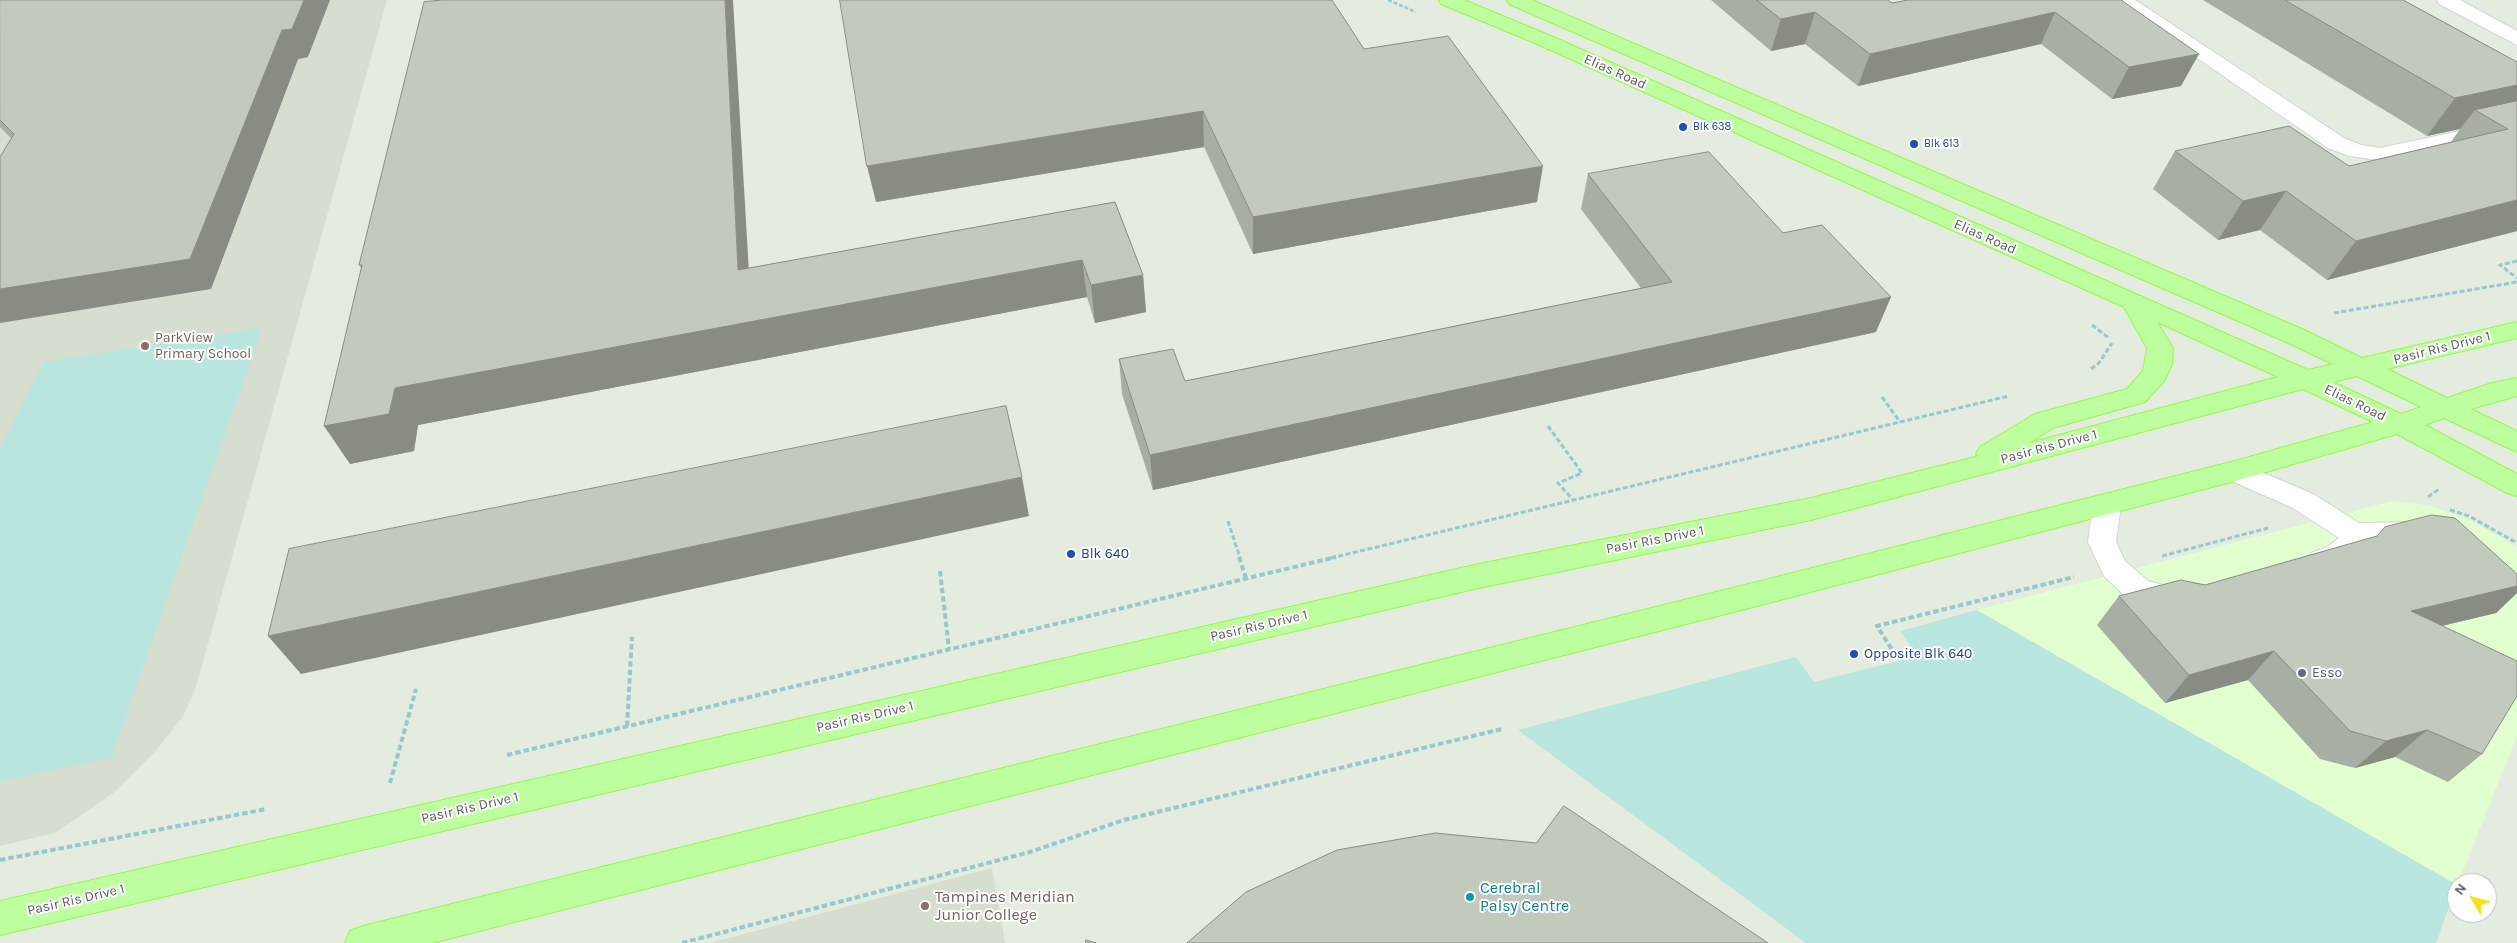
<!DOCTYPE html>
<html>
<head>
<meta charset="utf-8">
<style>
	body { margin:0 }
	#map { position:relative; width:2517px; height:943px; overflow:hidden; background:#e3ecde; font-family:Karla,sans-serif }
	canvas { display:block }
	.north { position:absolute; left:2447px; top:873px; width:50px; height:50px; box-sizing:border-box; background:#fff; border:1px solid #bdbcc0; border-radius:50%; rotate:307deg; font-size:14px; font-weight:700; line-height:20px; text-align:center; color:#5b5861 }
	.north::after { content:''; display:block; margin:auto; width:18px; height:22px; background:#f2e11f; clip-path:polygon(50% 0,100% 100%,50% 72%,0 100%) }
</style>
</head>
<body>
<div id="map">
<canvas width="2517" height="943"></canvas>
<div class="north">N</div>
</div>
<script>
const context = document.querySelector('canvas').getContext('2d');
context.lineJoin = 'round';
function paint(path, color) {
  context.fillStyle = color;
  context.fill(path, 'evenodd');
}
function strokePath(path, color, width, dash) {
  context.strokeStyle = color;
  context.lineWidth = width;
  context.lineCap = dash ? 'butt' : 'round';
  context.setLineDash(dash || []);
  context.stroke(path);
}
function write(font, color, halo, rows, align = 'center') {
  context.font = font + ' Karla,sans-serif';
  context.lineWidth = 4;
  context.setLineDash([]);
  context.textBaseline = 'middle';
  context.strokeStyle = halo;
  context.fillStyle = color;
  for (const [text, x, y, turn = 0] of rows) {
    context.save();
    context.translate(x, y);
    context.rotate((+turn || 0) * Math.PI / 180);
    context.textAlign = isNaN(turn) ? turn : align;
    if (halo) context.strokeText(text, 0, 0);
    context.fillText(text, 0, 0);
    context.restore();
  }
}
paint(new Path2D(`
	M2392,501L2431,506L2474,522L2517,547V736L2457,885L1977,610Z`), '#e2ffd0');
paint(new Path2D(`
	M31,0H387L196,687L183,716L154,753L113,793L55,833L0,846V4Z
	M992,868L1005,943H710Z`), '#d5decf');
paint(new Path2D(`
	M262,328L111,758L0,781V449L44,362Z
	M1977,610L2457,885L2436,943H1806L1518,730L1796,657L1814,682L1918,656L1900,631Z`), '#b9e6df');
const minor = new Path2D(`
	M2113,0H2135L2344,138L2361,145L2380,148L2517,119V131L2380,160L2349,156L2328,148Z
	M2437,0H2460L2517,31V45L2439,4Z
	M2235,461L2313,494L2359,523L2418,522L2428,525L2432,533L2428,541L2418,544L2364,545C2355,563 2331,575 2311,569L2306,561L2311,553L2327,547L2339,538L2293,508L2225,478L2221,471L2225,464Z
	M2107,493L2117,497L2121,504L2116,542L2125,561L2148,581L2187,591L2191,599L2187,607L2176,611L2128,599L2104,576L2088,542L2093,504L2097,497Z`);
const major = new Path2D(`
	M1439,0H1464L1551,36L2308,370L2333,364L2284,341L1509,4L1507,0H1532L2302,329L2362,358L2517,322V338L2387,369L2447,398L2492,383L2517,378V396L2471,409L2517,431V452L2444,418L2425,425L2517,474V496L2507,493L2397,434L2235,481L1757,606L432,943H345L350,931L363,926L1757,582L2235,461L2373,422L2303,389L1811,520L1474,589L0,935V901L1474,565L1811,498L1964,460L1978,456L1976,454L1980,447L2035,414L2127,389L2143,371L2147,348L2124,307L1537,44L1441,4ZM2157,322L2278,377L2029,443L2053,428L2145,402L2164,381L2172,364L2173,348ZM2357,376L2421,407L2401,414L2333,382Z`);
strokePath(minor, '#d6d2da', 2);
strokePath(major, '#96f84b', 2);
strokePath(new Path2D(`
	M1388,0L1416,12`), '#96c8ce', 2.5, [4, 2]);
strokePath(new Path2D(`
	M2517,261L2500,265L2517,278
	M2334,313L2517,282
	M2092,325L2109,338
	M2091,369L2099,363L2112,343
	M1882,397L1900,422
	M1548,426L1582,473L1558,483L1573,500
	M2428,497L2439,489
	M2450,510L2469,516L2517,543
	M1228,521L1240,558
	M2162,556L2268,528
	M1331,558L2009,396`), '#96c8ce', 3, [5, 2.5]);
strokePath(new Path2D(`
	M1239,557L1246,578
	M940,571L949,649
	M1896,656L1877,626L2074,577
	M627,726L632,637
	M507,755L1336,557
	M390,783L416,689
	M0,860L267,809
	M682,943L1030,852L1124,820L1502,729`), '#96c8ce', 4, [5.5, 3]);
paint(minor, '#fff');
paint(major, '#beffa0');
paint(new Path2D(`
	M0,0L308,57L298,59L211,289L11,138L0,127Z
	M1711,0H1888L1892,3L1908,0H2123V1L2181,86L2112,99L2041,44L1858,86L1805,44L1771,51Z
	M2203,0H2403L2517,62V231L2327,280L2260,230L2218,240L2153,189L2175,151L2349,166L2451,142L2460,129L2427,136Z
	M1364,49L1537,202L1253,254L1204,147L876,202Z
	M1588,174L1783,233L1876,332L1153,490L1122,394L1119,359L1185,381L1641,288L1581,209Z
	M1115,202L1143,275L1146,312L1095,323L1087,297L418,425L414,451L350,464L361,268L359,265L749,268Z
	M2517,574V593L2496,613L2442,626L2482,754L2448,782L2395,757L2355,768L2320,759L2248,680L2165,703L2097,625L2119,596L2205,585Z`), '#a7aea3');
paint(new Path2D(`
	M304,0H330L308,57L298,59L211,289L0,323V289L282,30Z
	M725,0H733L751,307L738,270Z
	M1815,12L1805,44L1771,51L1781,19Z
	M2055,12L2041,44L1858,86L1870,54Z
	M2199,54L2181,86L2112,99L2129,67Z
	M2517,85V117L2475,110L2460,129L2427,136L2455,98Z
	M1203,111L1204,147L876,202L867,166Z
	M1543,166L1537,202L1253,254V217Z
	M2286,191L2260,230L2218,240L2243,201Z
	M2517,200V231L2327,280L2356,241Z
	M1082,260L1087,297L418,425L414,451L350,464L324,426L395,388Z
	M1143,275L1146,312L1095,323L1091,285Z
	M1891,297L1876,332L1153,490L1150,455Z
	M1022,477L1029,516L301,674L268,636Z
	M2517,586V593L2496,613L2382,640L2411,611Z
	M2274,651L2248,680L2165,703L2189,675Z
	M2427,730L2395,757L2355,768L2386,741Z`), '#888d84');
const building = new Path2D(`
	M0,0H304L292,29L282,30L190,259L0,289V157L14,134L0,120Z
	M443,0H725L738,270L1115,202L1143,275L1091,285L1082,260L395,388L389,414L324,426L362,265H359L424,2Z
	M840,0H1332L1364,49L1448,36L1543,166L1253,217L1203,111L867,166Z
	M1757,0H1888L1892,3L1908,0H2121L2199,54L2129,67L2055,12L1870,54L1815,12L1781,19Z
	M2285,0H2403L2517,62V85L2455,98Z
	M2517,101V200L2356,241L2286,191L2243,201L2175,151L2289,126L2349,166L2508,129L2475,110Z
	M1709,152L1783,233L1822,225L1891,297L1150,455L1119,359L1173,349L1185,381L1672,282L1588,174Z
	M1006,406L1022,477L268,636L289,549Z
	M2432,515L2455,518L2517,574V586L2411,611L2517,661V696L2482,754L2427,730L2386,741L2350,731L2274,651L2189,675L2119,596L2181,580L2205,585L2377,536L2385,527Z
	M1564,806L1768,943H1187L1246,892L1337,850L1435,833L1536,843Z
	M1086,940L1096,943H1086Z`);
paint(building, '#c2cabd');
strokePath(building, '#888d84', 1);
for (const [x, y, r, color] of [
	[1683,127,5,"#1a4fb4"],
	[1914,144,5,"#1a4fb4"],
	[145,346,5,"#8d6e63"],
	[1071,554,5,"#1a4fb4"],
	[1854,654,5,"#1a4fb4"],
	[2302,673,5,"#5c6f8a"],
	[1470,897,5,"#0f9aa8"],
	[925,906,5,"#8d6e63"]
]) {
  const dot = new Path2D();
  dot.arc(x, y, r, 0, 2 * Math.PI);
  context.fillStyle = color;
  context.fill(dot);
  strokePath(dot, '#fff', 2);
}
write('11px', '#164399', '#fff', [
	["Blk 638",1693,127],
	["Blk 613",1924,144]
], 'left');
write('14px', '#5b5861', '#fff', [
	["Elias Road",1615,72,24],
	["Elias Road",1985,237,24],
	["Pasir Ris Drive 1",2442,348,-14],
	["Elias Road",2355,403,26],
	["Pasir Ris Drive 1",2049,447,-15],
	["Pasir Ris Drive 1",1655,540,-11],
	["Pasir Ris Drive 1",1259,626,-13],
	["Pasir Ris Drive 1",865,717,-13],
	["Pasir Ris Drive 1",470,808,-13],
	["Pasir Ris Drive 1",76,900,-13]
]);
write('14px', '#785e54', '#fff', [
	["ParkView",155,338],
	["Primary School",155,354]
], 'left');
write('14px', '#164399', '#fff', [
	["Blk 640",1081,554],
	["Opposite Blk 640",1864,654]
], 'left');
write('14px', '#4e5e75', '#fff', [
	["Esso",2312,673]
], 'left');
write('16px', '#0d838f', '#fff', [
	["Cerebral",1480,888],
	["Palsy Centre",1480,906]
], 'left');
write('16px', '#785e54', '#fff', [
	["Tampines Meridian",935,897],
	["Junior College",935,915]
], 'left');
</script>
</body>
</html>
